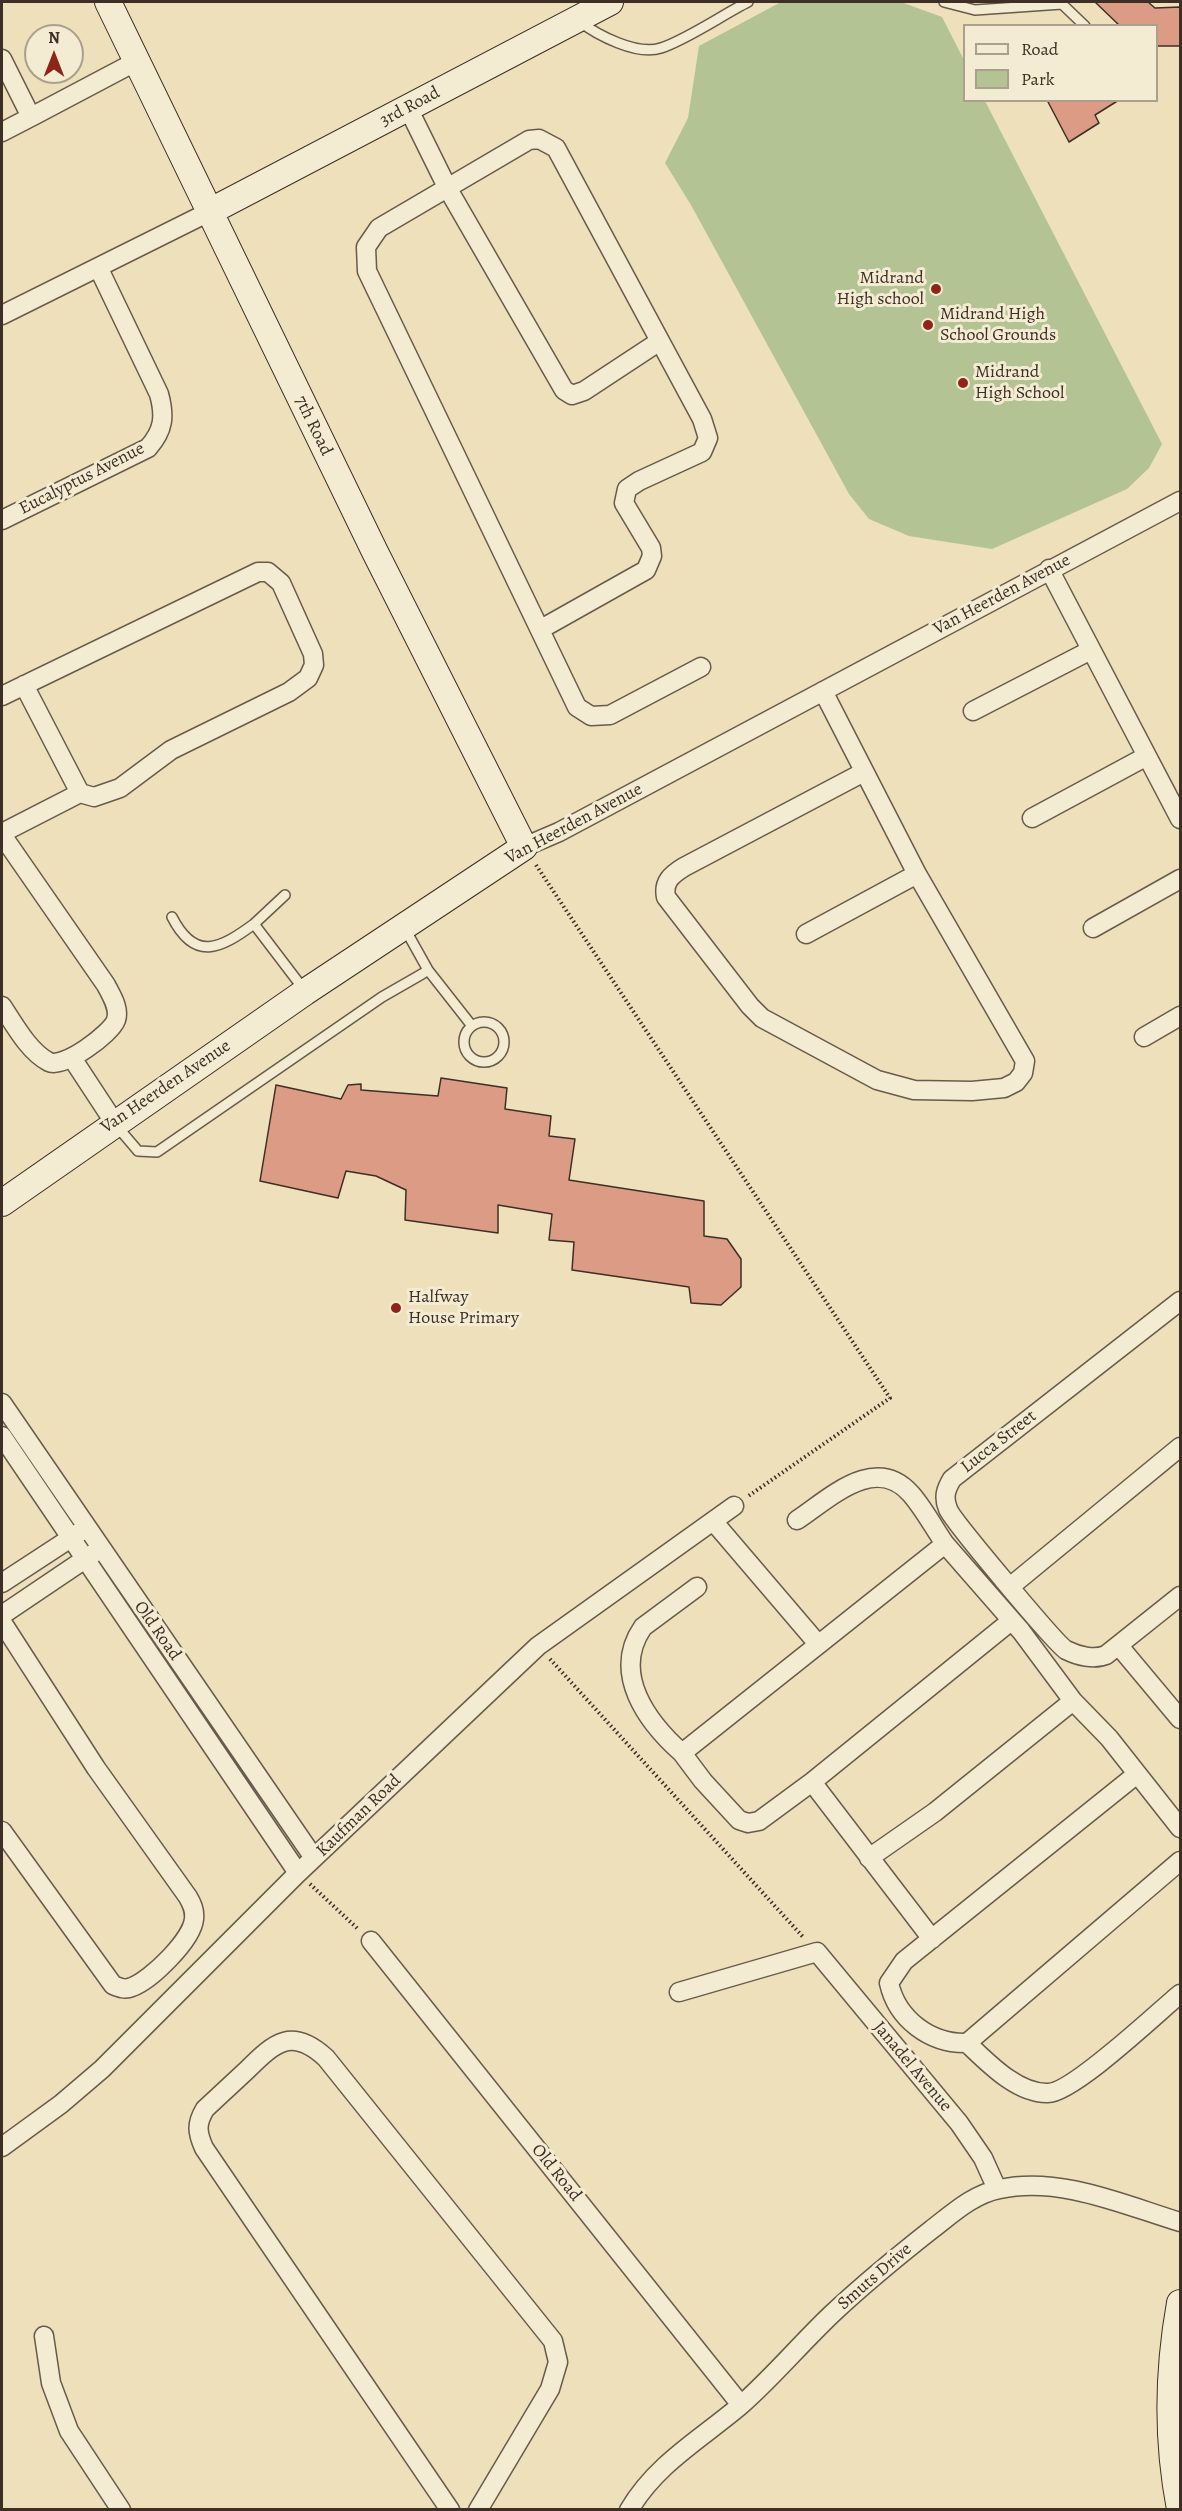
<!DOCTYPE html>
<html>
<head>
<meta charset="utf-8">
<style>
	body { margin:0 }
	#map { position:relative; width:1182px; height:2511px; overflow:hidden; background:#ede0ba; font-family:Alegreya,serif }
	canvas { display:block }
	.frame { position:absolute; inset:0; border:3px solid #3d2f26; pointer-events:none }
	.legend { position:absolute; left:963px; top:24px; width:195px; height:78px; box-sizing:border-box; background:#f3ebd2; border:2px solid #aaa08d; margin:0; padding:8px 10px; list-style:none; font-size:18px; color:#3d2f26 }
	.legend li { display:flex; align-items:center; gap:12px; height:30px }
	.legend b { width:30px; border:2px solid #aaa08d }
	.north { position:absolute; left:24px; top:24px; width:60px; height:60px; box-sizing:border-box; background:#f3ebd2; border:2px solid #aaa08d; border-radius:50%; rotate:0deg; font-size:16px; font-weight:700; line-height:24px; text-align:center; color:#3d2f26 }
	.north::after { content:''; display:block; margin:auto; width:21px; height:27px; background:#8f2418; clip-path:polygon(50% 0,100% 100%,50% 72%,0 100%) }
</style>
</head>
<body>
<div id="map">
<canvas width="1182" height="2511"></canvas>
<div class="frame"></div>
<ul class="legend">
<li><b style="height:8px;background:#f3ebd2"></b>Road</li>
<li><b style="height:16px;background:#b4c393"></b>Park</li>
</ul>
<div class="north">N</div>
</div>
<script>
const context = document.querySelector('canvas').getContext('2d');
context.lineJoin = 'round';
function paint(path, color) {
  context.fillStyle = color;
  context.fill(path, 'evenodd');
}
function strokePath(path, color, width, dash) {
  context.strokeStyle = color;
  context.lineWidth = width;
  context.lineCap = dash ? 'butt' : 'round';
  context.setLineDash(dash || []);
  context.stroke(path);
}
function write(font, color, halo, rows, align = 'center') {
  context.font = font + ' Alegreya,serif';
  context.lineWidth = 6;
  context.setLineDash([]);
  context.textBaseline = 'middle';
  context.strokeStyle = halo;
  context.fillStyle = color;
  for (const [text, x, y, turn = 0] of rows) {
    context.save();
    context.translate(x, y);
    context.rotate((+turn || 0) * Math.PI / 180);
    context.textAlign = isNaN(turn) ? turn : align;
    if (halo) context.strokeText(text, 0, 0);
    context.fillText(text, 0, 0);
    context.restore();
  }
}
paint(new Path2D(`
	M781,2H901L942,17L964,60V100L985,101L1162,444L1149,468L1127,489L992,549L909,536L869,519L849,494L691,205L665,163L688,118L699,46Z`), '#b4c393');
const building = new Path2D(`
	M1095,2H1148L1155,8L1180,7V46H1156V26H1120Z
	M1047,100H1119L1095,115L1099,123L1069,142Z
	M441,1078L507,1088L505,1109L551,1116L549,1136L575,1139L569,1180L704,1201V1236L727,1239L741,1259V1287L721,1305L691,1303L689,1287L572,1270L574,1242L549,1240L552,1214L498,1205V1233L405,1220L406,1190L376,1176L346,1171L338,1198L260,1181L276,1085L341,1099L348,1085L361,1084V1090L438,1096Z`);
paint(building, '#dc9b85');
strokePath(building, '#3d2f26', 1.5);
const lane = new Path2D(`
	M944,2L975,10L1062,4L1085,26
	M579,21C597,35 637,56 661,48C686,40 724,14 748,2
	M285,895L254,924L305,991
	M172,917C195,962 220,949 254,924
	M428,970L472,1026
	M464 1042a20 20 0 1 1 40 0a20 20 0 1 1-40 0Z
	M115,1124L138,1151L157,1152L382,997L422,974L428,970L404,927`);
const street = new Path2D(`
	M2,59L31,117L2,132
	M408,108L448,189L564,390L572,395L584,391L660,341
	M31,117L137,61
	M2,315L209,212
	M2,520L148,448C164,430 165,416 159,394L99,269
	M1049,569L1180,819
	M541,629L646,570L652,556L651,548L624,503L627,489L639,481L702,452L708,438L702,419L556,148L539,139L529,140L379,228L366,247L367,271L577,707L591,716L610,715L701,667
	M24,685L80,793
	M823,691L917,874L1025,1061L1023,1073L1016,1082L1004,1088L972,1091L914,1090L877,1080L762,1018L750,1006L666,897C663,882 671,875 684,867L864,772
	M2,696L258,572H268L281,583L313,654L314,665L308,678L289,692L171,750L120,788L94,797L80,793L2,833
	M973,711L1091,650
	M1032,818L1147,756
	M2,835L106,985C111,995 120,1008 116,1020C111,1034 63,1069 49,1062C29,1052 14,1024 2,1006
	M524,847L559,832L1180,501
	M1093,928L1180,879
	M806,934L917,874
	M1144,1037L1180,1016
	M72,1058L114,1122
	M1180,1301L952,1479C946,1489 943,1497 948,1509C952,1520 1056,1644 1066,1650C1078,1656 1094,1660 1106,1655L1180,1596
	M2,1403L314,1858
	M2,1436L298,1873
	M713,1521L818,1644
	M945,1544L1021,1631L1073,1701L1109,1738L1180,1828
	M2,1583L80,1532
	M1011,1586L1180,1447
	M697,1587L643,1627C611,1673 647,1722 682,1753L945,1544C934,1528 924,1509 911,1494C875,1453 829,1499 797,1520
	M2,1615L94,1553
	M2,1622L96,1768L188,1897C192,1904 195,1910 194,1919C192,1940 151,1980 132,1987C125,1990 120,1988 113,1985L2,1831
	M1119,1646L1180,1719
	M682,1753L703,1781L739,1820L748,1823L759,1821L812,1782L1011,1621
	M1137,1774L904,1961L889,1983C897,2019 930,2044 967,2043C987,2062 1017,2094 1048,2093C1073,2093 1157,2013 1180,1994
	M812,1782L932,1939
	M869,1858L935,1812L1073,1701
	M371,1941L741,2405
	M679,1992L817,1952L959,2123L983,2158L997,2189
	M967,2043L1180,1861
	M2,2147L61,2104L102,2069L298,1873L538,1646L734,1506
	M44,2336L51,2383L69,2431L121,2510
	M450,2510L204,2148C197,2132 196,2124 205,2109C219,2096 233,2083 247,2070C275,2042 292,2027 326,2058L553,2341L558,2362L550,2389L478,2510
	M629,2510C657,2463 701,2439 741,2405C774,2376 802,2342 834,2312C864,2284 898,2256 931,2230C952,2214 973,2194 1000,2189C1060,2176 1124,2205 1180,2222`);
const secondary = new Path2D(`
	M209,212L610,2
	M2,1203L305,992L524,847L375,552L108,2
	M1180,2303C1168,2370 1167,2442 1180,2509`);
strokePath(lane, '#695b4b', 12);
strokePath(street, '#695b4b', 21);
strokePath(secondary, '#3d2f26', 28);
strokePath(new Path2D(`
	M536,865L890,1398L747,1497
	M550,1659L804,1938
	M310,1884L359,1930`), '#3d2f26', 4, [1.5, 3]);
strokePath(lane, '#f3ebd2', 9);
strokePath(street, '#f3ebd2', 18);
strokePath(secondary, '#f3ebd2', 26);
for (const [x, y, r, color] of [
	[936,289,6,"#8f2418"],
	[928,325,6,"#8f2418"],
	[963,383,6,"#8f2418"],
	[396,1308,6,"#8f2418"]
]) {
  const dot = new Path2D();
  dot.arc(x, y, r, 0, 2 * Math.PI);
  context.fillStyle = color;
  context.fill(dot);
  strokePath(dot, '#f3ebd2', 2);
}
write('18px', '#3d2f26', '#f3ebd2', [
	["3rd Road",410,107,-28],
	["7th Road",313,426,64],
	["Eucalyptus Avenue",82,479,-27],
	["Van Heerden Avenue",1002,595,-28],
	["Van Heerden Avenue",574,824,-28],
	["Van Heerden Avenue",166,1087,-34],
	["Lucca Street",999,1442,-38],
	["Old Road",157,1631,55],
	["Kaufman Road",359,1816,-44],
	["Janadel Avenue",912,2067,50],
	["Old Road",556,2173,51],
	["Smuts Drive",875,2277,-41]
]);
write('18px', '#3d2f26', '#f3ebd2', [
	["Midrand",924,279,"right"],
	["High school",924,300,"right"],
	["Midrand High",940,315],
	["School Grounds",940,336],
	["Midrand",975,373],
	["High School",975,394],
	["Halfway",408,1298],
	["House Primary",408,1319]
], 'left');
</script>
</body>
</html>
